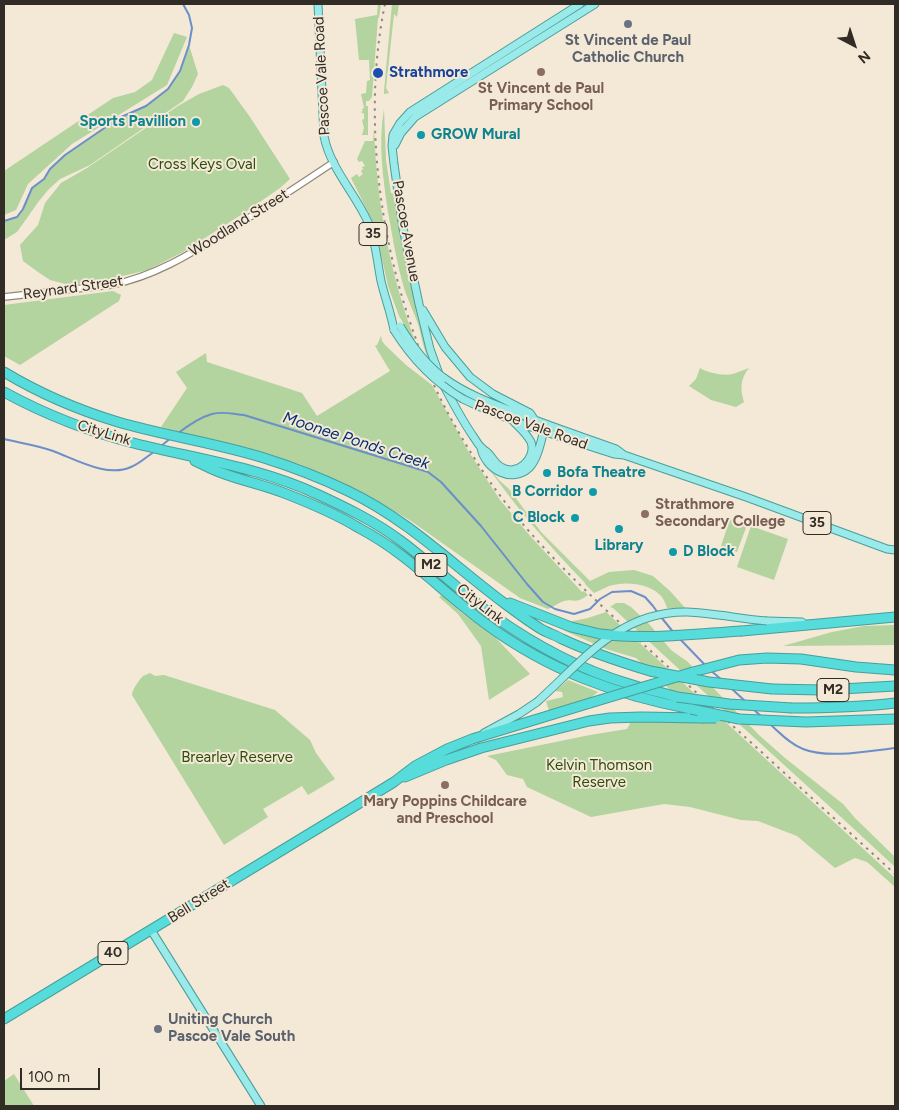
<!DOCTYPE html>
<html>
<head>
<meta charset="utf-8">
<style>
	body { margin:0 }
	#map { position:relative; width:899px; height:1110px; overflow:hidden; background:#f4e8d6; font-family:Figtree,sans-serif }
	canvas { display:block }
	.frame { position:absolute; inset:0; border:5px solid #312c25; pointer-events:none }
	.north { position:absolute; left:829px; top:20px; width:50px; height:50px; -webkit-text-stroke:4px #f4e8d6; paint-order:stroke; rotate:140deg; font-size:14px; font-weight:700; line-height:20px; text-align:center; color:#312c25 }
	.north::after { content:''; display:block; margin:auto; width:18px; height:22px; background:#312c25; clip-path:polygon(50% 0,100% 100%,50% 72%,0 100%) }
	.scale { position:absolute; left:20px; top:1068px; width:80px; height:22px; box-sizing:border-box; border:2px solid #312c25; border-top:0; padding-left:6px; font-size:15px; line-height:18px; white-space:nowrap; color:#312c25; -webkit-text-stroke:4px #f4e8d6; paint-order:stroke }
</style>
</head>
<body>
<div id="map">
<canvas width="899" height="1110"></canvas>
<div class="frame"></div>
<div class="north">N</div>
<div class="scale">100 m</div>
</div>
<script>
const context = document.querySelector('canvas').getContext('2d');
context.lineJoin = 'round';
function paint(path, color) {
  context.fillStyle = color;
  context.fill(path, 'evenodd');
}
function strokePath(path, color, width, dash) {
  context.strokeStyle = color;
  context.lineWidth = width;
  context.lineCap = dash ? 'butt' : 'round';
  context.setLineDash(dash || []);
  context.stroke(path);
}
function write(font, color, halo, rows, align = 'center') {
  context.font = font + ' Figtree,sans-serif';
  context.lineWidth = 4;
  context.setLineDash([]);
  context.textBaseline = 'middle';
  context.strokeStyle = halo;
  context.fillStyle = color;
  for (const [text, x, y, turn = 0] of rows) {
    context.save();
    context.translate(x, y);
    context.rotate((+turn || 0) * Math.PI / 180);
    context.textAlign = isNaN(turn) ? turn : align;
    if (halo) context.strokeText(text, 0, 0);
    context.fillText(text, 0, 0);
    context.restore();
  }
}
paint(new Path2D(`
	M378,4H381L379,18H378L372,97L369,101H366V106H368V135H362L364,128L362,120L364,119V114L361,112L363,111L362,109L364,108L361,94L366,93L367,81L370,80L369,60H359L355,19L377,15Z
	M392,4H399L397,17L394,14L386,88L389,93L384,94V91Z
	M174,33L187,37L167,85L72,144L28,184L16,210L4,215V171L113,98L135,92L152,80Z
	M189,45L198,74L192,87L183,101L90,165L60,179L48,190L39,201L17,232L4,240V221L17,217L23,209L32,188L44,179L50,169L65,155L119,118L146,106L168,89L180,71Z
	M223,85L229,88L250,117L290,179L280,188L244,213L183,252L148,270L97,282L69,285L50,280L38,272L23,261L20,245L38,225L45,203L61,183L87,168L178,106L199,94Z
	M384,109L386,160L391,193H395L432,363C423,353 422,336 418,324C414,313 409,302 405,291C397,265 393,239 388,212C383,178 378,143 384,109Z
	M374,129C377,205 390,275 417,346L399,316L388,286L376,231L372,220L351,178L357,174L359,177L363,174L361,171L363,169L362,167L365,166L362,161L359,162L357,159L365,141H373Z
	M113,291L121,295L119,301L20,365L4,356V305Z
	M381,336L382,341L385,345L406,365L432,385L467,449L500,500L531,537L582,592L584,591L588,595C575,605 574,598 564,601C558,603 553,607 548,609L520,598L411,521L362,492L299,464L161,427L187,388L176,372L206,353L207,362L302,393L317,416L390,371L375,346L377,345Z
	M700,368C708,373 723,376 733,374C738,372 744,370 749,368C740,379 740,389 744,402L736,407L711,400L689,386L696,379Z
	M483,460L499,480L509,489L541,532L590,581L609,572L634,570L653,576L670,591L687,610L667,608C666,604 664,600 662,597C650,583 625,581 609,586C604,588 599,591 594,593L585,584V583C547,544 513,504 483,460Z
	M730,519L747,525L737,552L721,546Z
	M751,526L788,539L774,580L737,567Z
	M442,595L462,613L495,637L530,674L489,700L481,646L458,614L439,597Z
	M616,603H624L631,607L650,625L671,650L688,662L759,735L785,758L843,804L855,818L895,857V867C802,780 706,695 613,608L610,607Z
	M606,612L895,878V887L867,862L855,858L835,868L797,836L758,821L741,820L690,807L664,804L591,817L527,787L523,779L507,775L496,760L487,756L590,735L627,729L631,722H705L636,658L606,649L563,630L564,629L600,636L601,629L568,622L588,618Z
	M895,625V645L783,646L832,632L864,626Z
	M150,673L155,676L164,675L275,710L310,740L316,753L335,779L308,795L302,786L263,809L268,817L224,845L132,695C132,690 139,680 143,676Z
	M568,680L598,692L589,699L549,711L546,701L563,697L562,692L555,691Z
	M14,1074L34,1106H4V1081Z`), '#b3d39f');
strokePath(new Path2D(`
	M4,221L17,217L23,209L32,188L44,179L50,169L65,155L119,118L146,106L168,89L180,71L189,45L192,28L189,15L183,4
	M177,434C186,427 201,417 212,414C222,411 233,414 244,415L428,472L441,482L481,526L527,584L543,602L555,609L574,614L590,609L600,599L612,592L631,591L645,597L653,606L658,613
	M4,439C20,443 37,445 53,451C75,459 107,478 131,467C139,464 146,457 154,452
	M161,446L171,438
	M661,617L674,633
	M679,638L705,665
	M710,670L722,680
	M731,688L746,702
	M753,709L762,717
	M770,724C780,733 790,744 803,749C828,759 869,751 895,748`), '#6b8fc9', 2);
const minor = new Path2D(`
	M4,297L111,285C157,276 195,251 234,227C268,206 301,184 334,162`);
const major = new Path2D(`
	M318,4L324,136C330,168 355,193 368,222C376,241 377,261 381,281C385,298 391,313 394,330
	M395,145L401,133L415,117L595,4
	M423,310L445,347L470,377L493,394L530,413L534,419
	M439,374L430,349L419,304L403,228L394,164L392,146L393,135L400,123L410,112L580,4
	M444,378C466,394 491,403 517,413C549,426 583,437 616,449L624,455
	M444,386C453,403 462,420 473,436C476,440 478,445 482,448C487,453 483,448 488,453C493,458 495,464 501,467C516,477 537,459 531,442C527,434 520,428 514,422
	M463,399C512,423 562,437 614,454L624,455L746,497L887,549L895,550
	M481,448C485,469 512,485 530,467C538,458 541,441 544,430
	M767,621L802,622
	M484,733L519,714L537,702
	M151,930L261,1106`);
const highway = new Path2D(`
	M4,372C39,393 78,410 118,422C166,436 216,443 264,458C293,467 321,478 348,491C407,519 453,565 504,603C516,612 528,621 541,629C548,633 555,635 562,639C590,652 620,662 650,671
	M4,392C46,415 90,432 137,444C198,459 262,468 319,495C347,508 376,522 401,541C433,565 462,593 495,617C535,645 579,669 626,683C643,689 660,692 677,697
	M195,461C204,465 213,470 222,473C243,481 264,485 284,493C310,503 336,514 359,528C374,536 388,545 401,555C430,577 457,603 486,624C548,670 616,695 691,709
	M510,603L571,627L600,634
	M742,631L895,617
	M693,672L739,660L767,658L801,659L856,667L895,670
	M772,689L823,690L895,686
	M792,708C827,708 861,707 895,703
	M739,719L806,722L895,719
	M405,777L446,760L481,748L589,721L610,718L641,717L701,718
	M4,1019L350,809L394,782L415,766L447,749L472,739L590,703`);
strokePath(minor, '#938877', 8);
strokePath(major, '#499e9b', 9);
strokePath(highway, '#499e9b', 11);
strokePath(minor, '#fff', 5.5);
strokePath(major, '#9aeae9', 7);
strokePath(highway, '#56dcdb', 9);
strokePath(new Path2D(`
	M385,4C363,110 378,237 416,339C418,346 420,353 423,360C440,402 463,442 488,479C522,528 564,570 607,611L895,874`), '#92897d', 2, [2.5, 5]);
const majorBridge = new Path2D(`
	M400,326C412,346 425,364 444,378
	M394,330C412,359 434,382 463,399
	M537,702C583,661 619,611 687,612C714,613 741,619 767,621`);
const highwayBridge = new Path2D(`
	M600,634C648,640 694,634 742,631
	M650,671L709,682L772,689
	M677,697L729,704L792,708
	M590,703L693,672
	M691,709L739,719
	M701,718H716`);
strokePath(majorBridge, '#499e9b', 9, []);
strokePath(highwayBridge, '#499e9b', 11, []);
strokePath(majorBridge, '#9aeae9', 7);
strokePath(highwayBridge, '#56dcdb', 9);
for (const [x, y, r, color] of [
	[628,24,5,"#6b7280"],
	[541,72,5,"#8d6e63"],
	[378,73,6,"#1a4fb4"],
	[196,122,5,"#0f9aa8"],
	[421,135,5,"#0f9aa8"],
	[547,473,5,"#0f9aa8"],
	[593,492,5,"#0f9aa8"],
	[645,514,5,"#8d6e63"],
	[575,518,5,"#0f9aa8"],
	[619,529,5,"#0f9aa8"],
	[673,552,5,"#0f9aa8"],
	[445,785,5,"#8d6e63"],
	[158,1029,5,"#6b7280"]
]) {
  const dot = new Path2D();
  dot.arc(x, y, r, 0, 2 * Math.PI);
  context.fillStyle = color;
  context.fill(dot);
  strokePath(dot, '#f4e8d6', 2);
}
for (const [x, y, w] of [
	[373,234,28],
	[817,523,28],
	[431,565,32],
	[833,690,32],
	[113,953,30]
]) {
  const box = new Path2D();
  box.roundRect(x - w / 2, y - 11.5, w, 23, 4);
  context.fillStyle = '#f4e8d6';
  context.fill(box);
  strokePath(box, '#312c25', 1);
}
write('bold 14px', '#312c25', null, [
	["35",373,234],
	["35",817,523],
	["M2",431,565],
	["M2",833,690],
	["40",113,953]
]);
write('bold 15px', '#5b616d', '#f4e8d6', [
	["St Vincent de Paul",628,41],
	["Catholic Church",628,58],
	["Uniting Church",168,1020,"left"],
	["Pascoe Vale South",168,1037,"left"]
]);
write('bold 15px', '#164399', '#f4e8d6', [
	["Strathmore",389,73]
], 'left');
write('15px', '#312c25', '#f4e8d6', [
	["Pascoe Vale Road",322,76,-93],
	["Woodland Street",239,223,-32],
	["Pascoe Avenue",406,231,80],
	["Reynard Street",73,288,-8],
	["Pascoe Vale Road",531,425,20],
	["CityLink",104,433,17],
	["CityLink",480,604,38],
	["Bell Street",199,901,-32]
]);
write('bold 15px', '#785e54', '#f4e8d6', [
	["St Vincent de Paul",541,89],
	["Primary School",541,106],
	["Strathmore",655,505,"left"],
	["Secondary College",655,522,"left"],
	["Mary Poppins Childcare",445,802],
	["and Preschool",445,819]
]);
write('bold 15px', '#0d838f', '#f4e8d6', [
	["Sports Pavillion",186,122],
	["GROW Mural",431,135,"left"],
	["Bofa Theatre",557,473,"left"],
	["B Corridor",583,492],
	["C Block",565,518],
	["Library",619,546,"center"],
	["D Block",683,552,"left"]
], 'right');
write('15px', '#2b4e0b', '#f4e8d6', [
	["Cross Keys Oval",202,165],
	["Brearley Reserve",237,758],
	["Kelvin Thomson",599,766],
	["Reserve",599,783]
]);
write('italic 16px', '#022e73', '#f4e8d6', [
	["Moonee Ponds Creek",356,441,18]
]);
</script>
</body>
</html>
